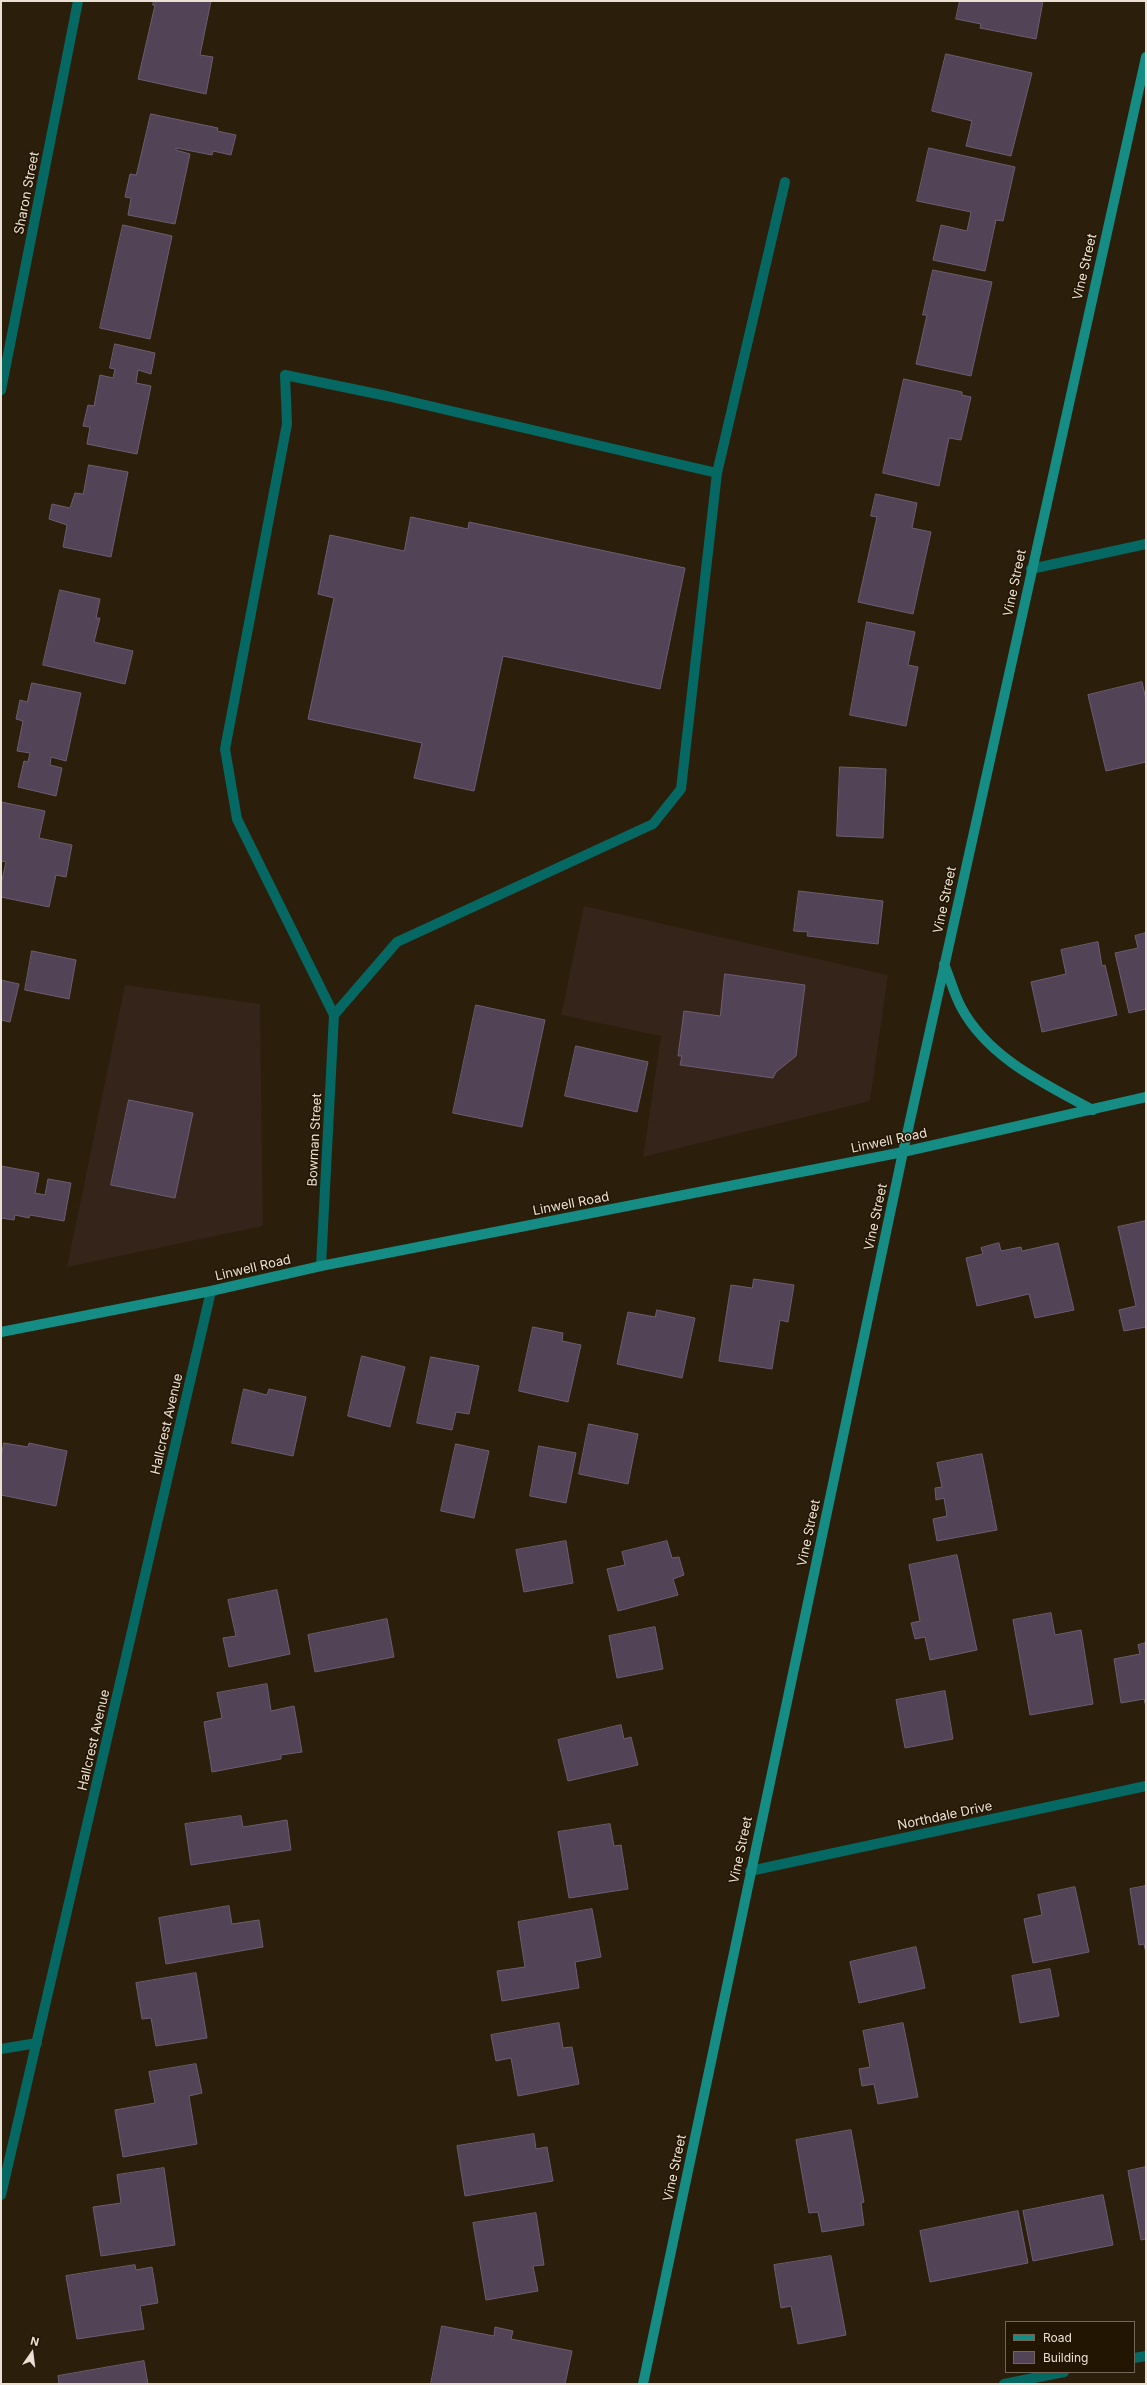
<!DOCTYPE html>
<html>
<head>
<meta charset="utf-8">
<style>
	body { margin:0 }
	#map { position:relative; width:1147px; height:2385px; overflow:hidden; background:#2b1e0a; font-family:Inter,sans-serif }
	canvas { display:block }
	.frame { position:absolute; inset:0; border:2px solid #eae0d4; pointer-events:none }
	.legend { position:absolute; left:1005px; top:2321px; width:130px; height:52px; box-sizing:border-box; background:#221502; border:1px solid #726656; margin:0; padding:5px 7px; list-style:none; font-size:12px; color:#eae0d4 }
	.legend li { display:flex; align-items:center; gap:8px; height:20px }
	.legend b { width:20px; border:1px solid #726656 }
	.north { position:absolute; left:12px; top:2333px; width:40px; height:40px; -webkit-text-stroke:3px #221502; paint-order:stroke; rotate:14deg; font-size:11px; font-weight:700; line-height:16px; text-align:center; color:#eae0d4 }
	.north::after { content:''; display:block; margin:auto; width:14px; height:18px; background:#eae0d4; clip-path:polygon(50% 0,100% 100%,50% 72%,0 100%) }
</style>
</head>
<body>
<div id="map">
<canvas width="1147" height="2385"></canvas>
<div class="frame"></div>
<ul class="legend">
<li><b style="height:5px;background:#158c84"></b>Road</li>
<li><b style="height:11px;background:#524357"></b>Building</li>
</ul>
<div class="north">N</div>
</div>
<script>
const context = document.querySelector('canvas').getContext('2d');
context.lineJoin = 'round';
function paint(path, color) {
  context.fillStyle = color;
  context.fill(path, 'evenodd');
}
function strokePath(path, color, width, dash) {
  context.strokeStyle = color;
  context.lineWidth = width;
  context.lineCap = dash ? 'butt' : 'round';
  context.setLineDash(dash || []);
  context.stroke(path);
}
function write(font, color, halo, rows, align = 'center') {
  context.font = font + ' Inter,sans-serif';
  context.lineWidth = 3;
  context.setLineDash([]);
  context.textBaseline = 'middle';
  context.strokeStyle = halo;
  context.fillStyle = color;
  for (const [text, x, y, turn = 0] of rows) {
    context.save();
    context.translate(x, y);
    context.rotate((+turn || 0) * Math.PI / 180);
    context.textAlign = isNaN(turn) ? turn : align;
    if (halo) context.strokeText(text, 0, 0);
    context.fillText(text, 0, 0);
    context.restore();
  }
}
paint(new Path2D(`
	M584,906L888,975L870,1101L643,1157L661,1036L561,1015Z
	M125,985L260,1004L263,1226L67,1267Z`), '#34241a');
const building = new Path2D(`
	M154,1H211L200,55L213,57L206,94L138,79L155,5H153Z
	M960,1H1043L1036,39L980,28L981,24L956,19Z
	M946,54L1032,73L1011,156L966,146L972,121L932,111Z
	M151,114L218,128L217,131L236,135L231,155L213,151L212,155L176,148V150L190,154L175,224L128,215L131,198L125,197L130,174L136,175Z
	M929,148L1015,167L1003,221L996,220L985,271L933,260L941,225L967,231L971,212L917,201Z
	M123,225L172,236L150,339L100,328Z
	M933,270L992,282L971,376L916,364L927,315H923Z
	M115,344L155,353L151,374L138,370L136,383L151,386L137,454L87,444L90,427L83,426L88,405L94,406L100,375L113,378L115,369L110,368Z
	M904,379L962,392V395L971,397L961,440L949,438L939,486L883,473Z
	M89,465L128,472L111,557L63,547L67,525L49,519L52,504L70,508L75,493L83,494Z
	M876,494L917,503L912,528L931,532L913,614L858,602L877,517L871,516Z
	M411,517L468,529L469,522L685,568L660,689L503,656L474,791L414,778L422,743L308,719L334,598L318,594L330,535L404,551Z
	M60,590L100,599L96,618H100L94,642L133,651L125,684L43,665Z
	M867,622L915,632L908,665L918,667L906,726L850,715Z
	M1142,682L1146,700V762L1106,771L1088,695Z
	M32,683L81,693L66,761L51,757L50,765L62,768L56,796L18,787L24,761L28,762L30,753L17,751L23,721L16,719L20,700L27,702Z
	M840,767L886,769L883,838L837,836Z
	M1,802L45,811L39,838L72,845L66,877L56,875L49,907L1,897V884L6,862L1,861Z
	M799,891L883,901L878,944L807,936L808,932L794,931Z
	M1146,933V1009L1129,1013L1115,953L1138,948L1135,936Z
	M1098,942L1102,966L1105,965L1117,1015L1042,1032L1031,982L1066,974L1061,950Z
	M32,951L76,960L69,999L25,990Z
	M725,974L805,985L796,1056L776,1072L773,1078L680,1065L682,1056H678L684,1011L720,1016Z
	M1,980L19,984L10,1022L1,1020Z
	M476,1005L545,1020L522,1127L453,1113Z
	M576,1046L648,1062L637,1112L565,1096Z
	M129,1100L193,1113L175,1198L111,1185Z
	M1,1166L39,1173L35,1193L45,1195L48,1179L71,1183L64,1221L30,1215L29,1218L15,1215L14,1220L1,1218Z
	M1146,1221V1327L1124,1331L1119,1310L1136,1306L1118,1227Z
	M999,1243L1001,1251L1021,1247L1022,1251L1058,1243L1074,1310L1035,1318L1029,1294L977,1306L966,1258L983,1254L981,1248Z
	M754,1279L794,1285L788,1322L780,1320L772,1369L719,1361L731,1285L752,1288Z
	M657,1310L695,1318L682,1378L617,1364L628,1312L655,1317Z
	M533,1327L563,1333L562,1341L581,1345L568,1402L519,1391Z
	M362,1356L405,1367L390,1427L348,1416Z
	M431,1357L479,1366L469,1414L456,1412L452,1430L417,1423Z
	M244,1389L267,1395L269,1389L306,1397L293,1456L232,1443Z
	M589,1424L638,1434L628,1484L579,1474Z
	M4,1443L28,1447L29,1443L67,1451L56,1506L1,1495V1459Z
	M456,1444L489,1451L474,1518L441,1511Z
	M539,1446L576,1453L566,1503L530,1496Z
	M982,1454L997,1530L937,1541L933,1519L947,1516L944,1498L936,1500L935,1488L942,1487L937,1463Z
	M566,1541L573,1583L524,1592L516,1550Z
	M667,1541L672,1558L679,1557L684,1575L673,1579L678,1595L618,1611L607,1569L625,1565L622,1552Z
	M957,1555L977,1650L930,1660L925,1637L915,1639L911,1623L920,1621L909,1565Z
	M277,1590L290,1654L229,1667L223,1638L236,1636L228,1600Z
	M1051,1613L1055,1635L1081,1630L1093,1704L1030,1715L1013,1620Z
	M387,1619L394,1657L315,1672L308,1635Z
	M655,1627L663,1669L617,1678L609,1636Z
	M1146,1643V1707L1144,1699L1121,1703L1114,1659L1140,1654L1138,1645Z
	M267,1684L271,1711L294,1706L302,1752L281,1755V1759L212,1772L204,1722L222,1718L217,1693Z
	M945,1691L953,1739L905,1748L896,1700Z
	M621,1725L624,1739L631,1737L638,1765L568,1781L558,1740Z
	M241,1816L243,1827L287,1820L291,1850L191,1865L185,1824Z
	M610,1824L614,1846L621,1845L628,1889L569,1898L558,1832Z
	M1146,1886V1953L1144,1944L1139,1945L1130,1889Z
	M1075,1887L1089,1952L1033,1963L1024,1919L1042,1915L1038,1895Z
	M229,1906L232,1924L259,1920L263,1947L166,1964L159,1918Z
	M592,1909L601,1957L575,1962L579,1988L502,2001L497,1971L525,1967L518,1922Z
	M916,1947L925,1988L859,2003L850,1962Z
	M1050,1969L1059,2016L1020,2023L1012,1976Z
	M196,1973L207,2038L156,2046L151,2018L142,2019L136,1983Z
	M559,2023L563,2048L572,2047L579,2084L518,2096L511,2058L496,2061L491,2035Z
	M903,2023L918,2097L878,2104L874,2084L862,2086L859,2069L870,2067L863,2031Z
	M196,2064L202,2093L189,2096L197,2144L123,2157L115,2110L155,2103L149,2072Z
	M851,2130L864,2202L861,2203L864,2225L822,2232L818,2212L809,2213L796,2140Z
	M534,2134L536,2149L547,2147L553,2181L465,2196L457,2146Z
	M1146,2167V2239L1141,2240L1128,2171Z
	M164,2168L175,2245L101,2256L93,2207L121,2203L117,2175Z
	M1103,2195L1113,2245L1033,2261L1023,2211Z
	M1018,2211L1028,2263L930,2282L920,2231Z
	M536,2213L544,2265L533,2266L538,2291L486,2300L473,2223Z
	M831,2256L846,2335L798,2344L791,2306L781,2308L774,2265Z
	M135,2265L136,2270L152,2267L158,2303L140,2306L144,2329L77,2339L66,2276Z
	M442,2326L494,2336L495,2327L513,2331L511,2339L572,2351L565,2384H431Z
	M144,2361L148,2384H59L58,2376Z`);
paint(building, '#524357');
strokePath(building, '#6d5d72', 1);
strokePath(new Path2D(`
	M717,473L387,396L285,375L287,424L225,749L237,819L334,1015L397,942L653,824L681,789L717,473L785,182`), '#056862', 10);
strokePath(new Path2D(`
	M1,390L78,1
	M1031,569L1146,544
	M321,1266L334,1015
	M750,1871L1146,1786
	M1,2049L37,2043
	M1,2195L211,1291
	M1134,2358L1146,2356
	M1004,2384L1064,2372`), '#056862', 10);
strokePath(new Path2D(`
	M944,964C950,978 954,994 961,1007C988,1058 1045,1084 1093,1110
	M1,1332L211,1291L321,1266L903,1152L1146,1097
	M643,2384L903,1152L1146,57`), '#158c84', 10);
write('13px', '#eae0d4', '#221502', [
	["Sharon Street",27,193,-79],
	["Vine Street",1085,267,-77],
	["Vine Street",1015,583,-78],
	["Vine Street",945,900,-78],
	["Bowman Street",315,1140,-87],
	["Linwell Road",889,1141,-12],
	["Linwell Road",571,1204,-11],
	["Vine Street",876,1217,-78],
	["Linwell Road",253,1268,-13],
	["Hallcrest Avenue",167,1424,-77],
	["Vine Street",809,1533,-78],
	["Hallcrest Avenue",94,1740,-77],
	["Northdale Drive",945,1816,-12],
	["Vine Street",741,1850,-78],
	["Vine Street",675,2168,-78]
]);
</script>
</body>
</html>
